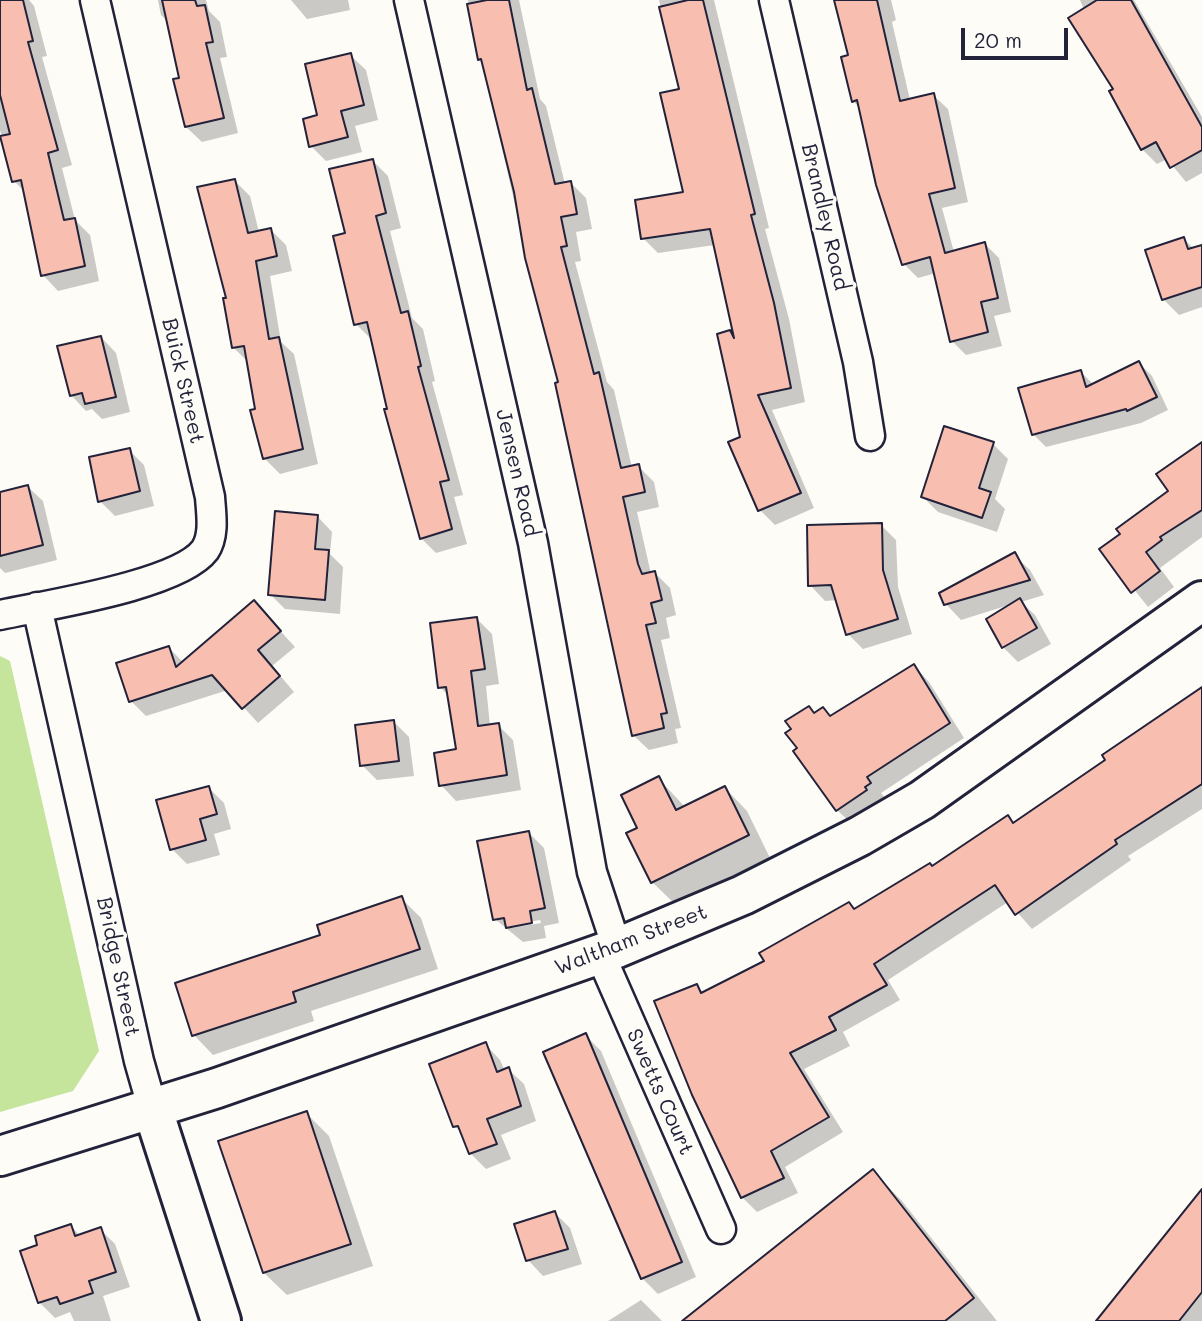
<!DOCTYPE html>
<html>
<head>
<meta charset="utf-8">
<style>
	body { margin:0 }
	#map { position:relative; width:1202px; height:1321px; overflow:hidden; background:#fdfcf7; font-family:Mali,sans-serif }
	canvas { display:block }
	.scale { position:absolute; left:961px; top:28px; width:107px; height:32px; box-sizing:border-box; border:4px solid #22223b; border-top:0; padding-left:9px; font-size:21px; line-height:24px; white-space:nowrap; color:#22223b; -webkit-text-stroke:5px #fdfcf7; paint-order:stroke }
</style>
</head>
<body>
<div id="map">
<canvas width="1202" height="1321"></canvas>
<div class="scale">20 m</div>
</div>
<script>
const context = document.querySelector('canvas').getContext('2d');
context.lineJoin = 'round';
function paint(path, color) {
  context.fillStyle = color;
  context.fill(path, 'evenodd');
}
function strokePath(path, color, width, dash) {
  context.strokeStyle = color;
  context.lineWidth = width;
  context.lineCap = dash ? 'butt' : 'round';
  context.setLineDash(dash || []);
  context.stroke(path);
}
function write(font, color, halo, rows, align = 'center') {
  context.font = font + ' Mali,sans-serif';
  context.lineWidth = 7;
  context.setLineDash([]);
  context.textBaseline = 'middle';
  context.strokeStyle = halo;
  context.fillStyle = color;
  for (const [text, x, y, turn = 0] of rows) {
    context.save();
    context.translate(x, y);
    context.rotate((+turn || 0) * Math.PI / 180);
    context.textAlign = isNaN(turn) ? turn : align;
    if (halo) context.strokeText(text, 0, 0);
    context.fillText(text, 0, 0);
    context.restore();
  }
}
paint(new Path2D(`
	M0,656L10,661L99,1051L73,1091L0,1112Z`), '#c5e49c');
paint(new Path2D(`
	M0,0H29L34,6L47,56L42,57L72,165L62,168L75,220L90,235L99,281L58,291L43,275L26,193L14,181L0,130V98L5,96L0,77Z
	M158,0H206L209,11L220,22L227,57L220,58L238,133L202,142L186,127L181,79L169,23L161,15Z
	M291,0H348L350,10L307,19Z
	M468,0H519L540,99L546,106L565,184L571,183L586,198L592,229L576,232L581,261L575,262L607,382L614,390L632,468L638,466L654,482L659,507L637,512L651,574L655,573L670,588L676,615L666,618L670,638L661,640L681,728L675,729L678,743L649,750L633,735L560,383L527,257Z
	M659,0H714L769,228L765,229L789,319L805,402L772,410L814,508L775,525L760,510L742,438L730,332L736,338L715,245L658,253L643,238L685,193L681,90Z
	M836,0H891L896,20L892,22L910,100L933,95L948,109L968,202L942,208L954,252L985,244L999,258L1011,312L994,316L1002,346L966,355L952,341L936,273L918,278L904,264L861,109L853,101L851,57Z
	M1080,0H1134L1202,117V173L1186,182L1167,159L1157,164L1142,149Z
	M350,55L366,70L378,120L355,126L362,152L326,161L311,146L319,116Z
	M373,161L388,176L401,228L390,231L412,318L423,329L435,381L432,382L463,495L454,497L467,544L436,553L421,538L371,339L356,324L347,235Z
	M235,181L250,196L259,232L271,230L286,245L292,271L270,276L281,342L294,354L318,464L280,474L264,458L249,363L234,348L228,299Z
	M1184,239L1194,249L1202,246V307L1179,315L1163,299Z
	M101,337L116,353L130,412L102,419L92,409L86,411L71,395Z
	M1139,363L1152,376L1168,410L1141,423L1046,447L1033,434L1081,372L1094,385Z
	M993,444L1008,459L995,499L1005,509L997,532L938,512L923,497Z
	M129,450L144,465L154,506L115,516L100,501Z
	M1202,453V537L1160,568L1174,587L1148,607L1102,549L1170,492Z
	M28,487L43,501L57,560L5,573L0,568V493Z
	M317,516L332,532L330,554L343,567L340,614L285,609L270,594Z
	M881,525L896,540L898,587L912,634L863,649L848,634L838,600L825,601L810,585Z
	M1014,555L1030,570L1044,595L1021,602L1035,615L1051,644L1018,662L1003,647L1009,605L961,620L946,604Z
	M254,602L295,647L272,666L294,692L258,723L228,690L146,716L131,701L169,648L183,662Z
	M477,619L492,634L499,684L486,686L490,726L498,725L513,740L521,790L456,801L441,785L458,751L449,696L440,687Z
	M914,666L929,682L964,738L881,793L885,798L879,802L881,805L853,825L837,810L795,752L815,715L823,709L832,718Z
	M1202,689V809L1128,856L1131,860L1032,929L1008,902L888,980L900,1000L843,1032L850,1046L804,1069L843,1132L785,1167L798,1193L757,1212L742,1197L696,986L704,994L932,868L1007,817L1014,824L1107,760L1171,713L1169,709Z
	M394,722L409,737L414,776L377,780L362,765Z
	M659,779L685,807L725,788L747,811L770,858L675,904L652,882L639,828Z
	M209,788L224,803L231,829L214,834L220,855L187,864L172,849Z
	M529,833L544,848L559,923L544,926L546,938L523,942L495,919ZM540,920L541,923L512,928L509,925Z
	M401,898L421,918L438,969L311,1011L314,1021L213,1055L194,1035L323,936Z
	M585,1035L601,1051L696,1277L658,1294L642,1278Z
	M485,1044L500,1060L505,1071L508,1069L524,1084L536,1121L501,1135L511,1159L486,1169L470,1153L464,1136L455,1126Z
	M306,1113L329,1136L373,1266L287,1295L264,1273Z
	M873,1172L902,1201L997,1321H684Z
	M1202,1192V1321H1099Z
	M555,1213L570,1228L582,1264L543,1276L528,1260Z
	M71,1226L80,1236L100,1229L115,1244L130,1287L103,1296L111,1321H74L70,1312L55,1318L39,1302V1246Z
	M641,1300L662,1321H608Z`), '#0003');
const building = new Path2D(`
	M0,0H23L33,41L28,42L58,150L48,153L64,220L75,218L85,266L41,276L21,180L12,182L0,136L10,134L0,95Z
	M162,0H195L197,6L205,5L213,42L206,43L224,118L185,127L173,79L179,78Z
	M487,0H509L527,90L532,88L555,184L571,181L577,214L561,217L567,246L561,247L594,374L599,372L621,468L639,464L645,492L623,497L638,564L642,574L655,571L662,600L651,603L656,623L646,625L667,713L661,714L664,728L632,736L555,383L558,382L525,258L514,192L481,59L478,60L467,4Z
	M688,0H703L755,214L751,215L774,303L791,388L758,395L801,493L758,511L728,442L740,437L717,334L730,330L734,338L710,229L641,239L635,200L683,192L660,93L679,89L659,7Z
	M834,0H877L900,101L934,93L955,188L929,194L945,253L985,242L998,298L981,302L988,332L950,342L930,257L902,265L876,185L857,100L852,102L841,57L848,55Z
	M1097,0H1131L1202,127V150L1170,168L1156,142L1141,150L1109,91L1113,89L1068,18Z
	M351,53L364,105L341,111L348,137L309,147L303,119L317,115L305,64Z
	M373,159L386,213L376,216L401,313L408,311L421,366L418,367L449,480L440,482L452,529L420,539L384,409H387L367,322L354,325L333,236L345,233L329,169Z
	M235,179L248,233L271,228L277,256L256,261L269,339L279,337L303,449L263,459L250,410L255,409L244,346L232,348L223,298H226L197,187Z
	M1184,237L1188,249L1202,245V287L1162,300L1145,250Z
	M101,336L116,397L85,404L82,393L70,396L57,346Z
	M1139,361L1157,397L1127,411L1126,409L1032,435L1018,388L1081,370L1086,387Z
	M944,426L994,442L979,488L991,492L982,518L921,497Z
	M1202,442V510L1160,537L1162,540L1146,552L1160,571L1131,593L1099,549L1120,534L1116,529L1168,491L1156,474Z
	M130,448L140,491L98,502L89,457Z
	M28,485L43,545L0,556V492Z
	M275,511L318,515L315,549L329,550L325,600L268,595Z
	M882,523L883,570L898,619L846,635L831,585L808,586L807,525Z
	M1015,552L1030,580L944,605L939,593Z
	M1020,598L1037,628L1002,648L986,619Z
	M254,600L281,631L258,650L280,676L242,709L212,675L129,702L116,663L169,646L176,667Z
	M477,617L485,669L471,671L478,726L499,723L507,775L439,786L434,753L456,749L446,687L438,688L430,623Z
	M914,664L950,723L867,777L871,783L865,787L867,790L836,811L793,751L797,748L785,733L791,729L785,721L809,706L814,713L823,707L830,716Z
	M1202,687V784L1115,840L1117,844L1015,915L995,885L874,964L887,985L829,1017L836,1030L790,1053L829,1117L771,1151L784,1178L741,1198L692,1095L654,1001L697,984L701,993L764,961L759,953L849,902L854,909L930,863L932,866L1008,815L1013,823L1105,760L1102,755Z
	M394,720L399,761L360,766L355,725Z
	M659,776L676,810L725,786L749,835L651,883L626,833L637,828L621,795Z
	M209,786L217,814L200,819L206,840L170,850L156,800Z
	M529,831L545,908L530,911L532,923L506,928L504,918L493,920L477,841Z
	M402,896L420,949L293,992L296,1002L192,1036L175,983L320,935L317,925Z
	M586,1033L682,1262L641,1279L543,1052Z
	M486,1042L497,1072L509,1067L521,1106L487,1119L497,1144L469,1154L458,1126L453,1127L429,1064Z
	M307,1111L351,1244L263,1273L218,1141Z
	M873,1169L974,1298L945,1321H682Z
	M1202,1189V1292L1179,1321H1096Z
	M555,1211L568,1249L526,1261L514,1224Z
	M71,1224L75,1236L101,1227L116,1272L89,1281L93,1293L60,1304L57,1297L38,1303L20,1251L37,1245L35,1236Z`);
paint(building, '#f8beb0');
strokePath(building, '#22223b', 2);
const street = new Path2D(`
	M409,0L533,543L592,872L617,948
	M774,0L858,362L870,436
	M37,607L139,1061L153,1110
	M0,615C46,605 179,585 205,550C215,535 211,513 210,497L95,0
	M600,954L721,1229`);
const secondary = new Path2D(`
	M153,1110L221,1321
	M0,1156L217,1088L617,948L743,895L860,836L922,800L1202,601`);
strokePath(street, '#22223b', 33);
strokePath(secondary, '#22223b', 44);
strokePath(street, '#fdfcf7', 28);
strokePath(secondary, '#fdfcf7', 38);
write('21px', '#22223b', '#fdfcf7', [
	["Brandley Road",825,217,77],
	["Buick Street",183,381,77],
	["Jensen Road",517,473,77],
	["Waltham Street",631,940,-21],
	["Bridge Street",118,967,78],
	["Swetts Court",660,1092,66]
]);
</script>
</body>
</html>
